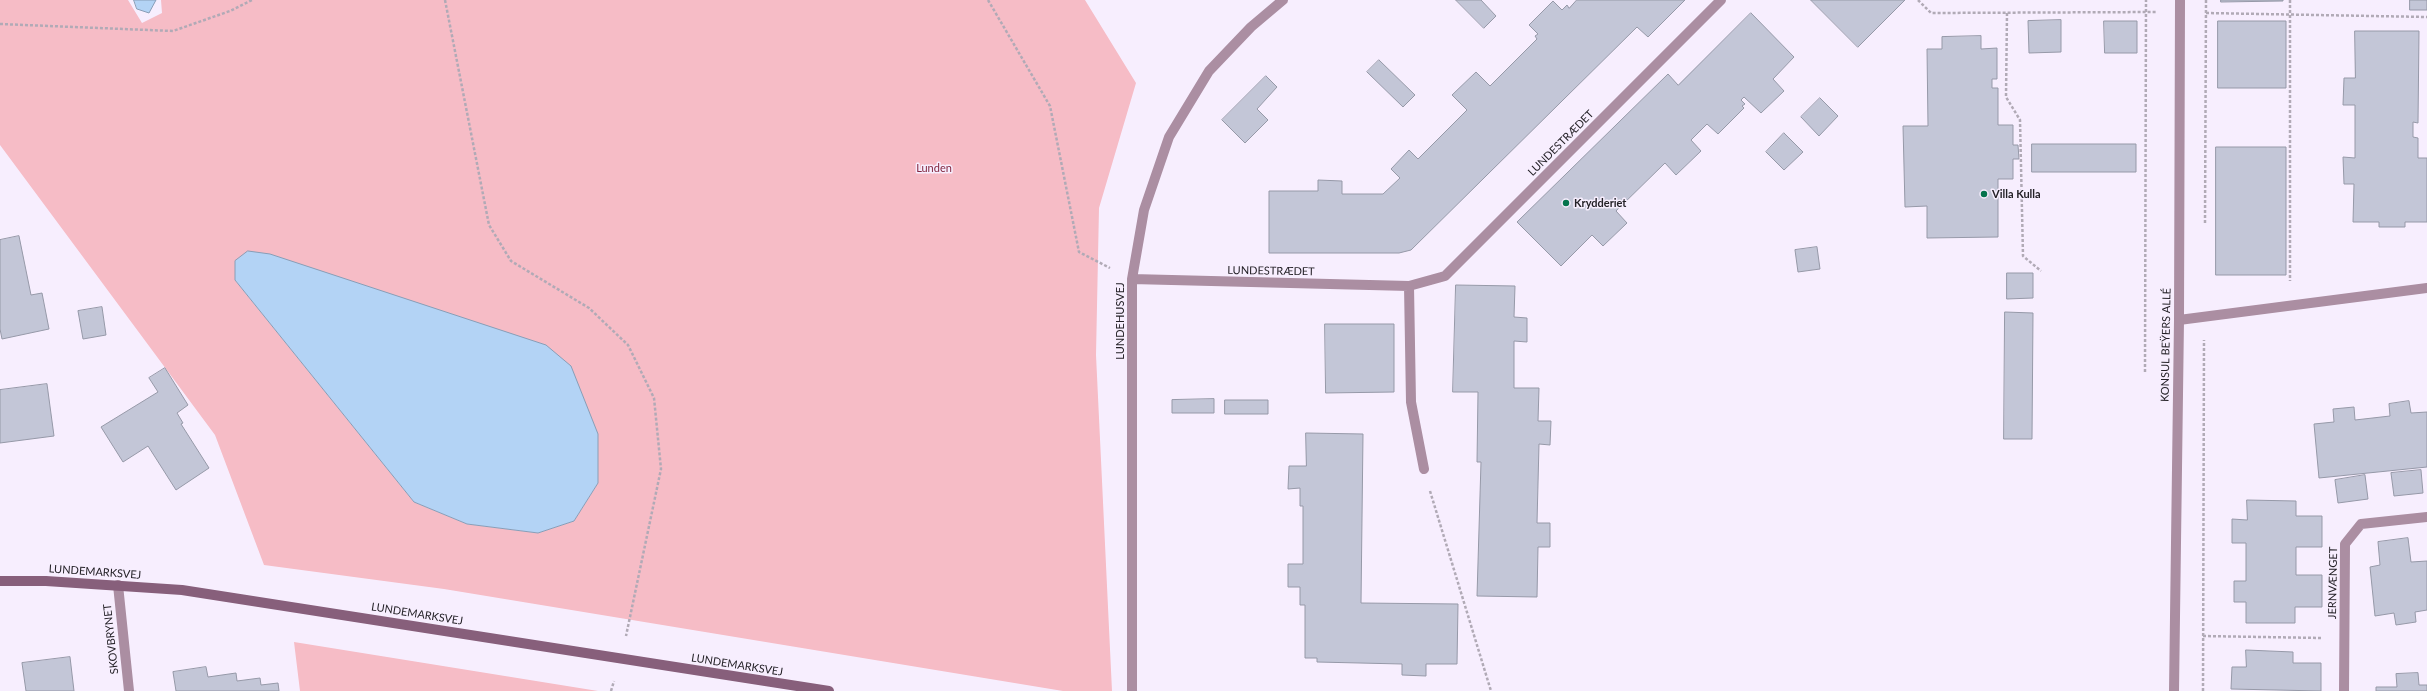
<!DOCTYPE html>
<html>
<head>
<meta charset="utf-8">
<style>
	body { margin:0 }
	canvas { display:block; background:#f7eefe }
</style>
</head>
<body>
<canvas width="2427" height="691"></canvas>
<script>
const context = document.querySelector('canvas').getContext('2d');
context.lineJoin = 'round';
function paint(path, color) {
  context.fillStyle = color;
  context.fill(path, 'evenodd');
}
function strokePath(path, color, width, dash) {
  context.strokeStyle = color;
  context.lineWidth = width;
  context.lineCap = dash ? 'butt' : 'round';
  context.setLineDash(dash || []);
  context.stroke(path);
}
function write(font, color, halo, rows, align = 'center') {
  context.font = font + ' Lato,sans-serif';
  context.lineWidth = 3;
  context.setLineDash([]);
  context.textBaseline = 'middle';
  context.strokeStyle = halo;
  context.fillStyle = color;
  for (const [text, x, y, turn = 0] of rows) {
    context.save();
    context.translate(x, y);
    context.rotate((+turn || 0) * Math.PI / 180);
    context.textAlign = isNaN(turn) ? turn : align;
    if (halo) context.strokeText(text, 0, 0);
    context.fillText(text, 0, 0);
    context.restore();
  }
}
paint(new Path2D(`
	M0,0H128L142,23L162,13L161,0H1085L1136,83L1099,208L1096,355L1112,691H1063L444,589L264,565L215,435L0,145ZM235,261L598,483L574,521L538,533L467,524L414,502L235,280Z
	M294,642L598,691H300Z`), '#f6bcc6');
const water = new Path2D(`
	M134,0H156L149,13L137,9Z
	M248,251L270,254L546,345L571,366L598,434V483L574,521L538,533L467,524L414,502L235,280V261Z`);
paint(water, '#b3d3f5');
strokePath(water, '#889eb7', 1);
const building = new Path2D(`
	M1456,0H1481L1496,16L1484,28Z
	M1577,0H1685L1648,37L1637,27L1411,250L1399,253H1269V191H1318V180L1342,181V194H1383L1400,178L1391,169L1409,150L1418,159L1467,110L1452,95L1476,72L1490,86L1537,39L1535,36L1538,34L1529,25L1553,1L1562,10L1567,5L1569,8Z
	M1811,0H1905L1858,47Z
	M2221,0H2283V1L2221,2Z
	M2410,0H2427V10H2410Z
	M1751,13L1794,57L1773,79L1784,91L1761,113L1744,97L1741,100L1745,104L1742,106L1744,108L1718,134L1707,124L1691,140L1701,151L1676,175L1665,163L1616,211L1627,223L1603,246L1592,235L1561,266L1517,222L1668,74L1678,85Z
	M2061,20V52L2029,53L2028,21Z
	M2104,21H2137V53H2105Z
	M2218,21H2286V88H2218Z
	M2355,31H2419L2418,123L2413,122V137L2418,138V158H2427V222H2405V227H2379V222H2353L2354,184H2344L2343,157L2355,158V105H2343L2344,78H2355Z
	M1981,36V49L1997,48V79H1992V88H1998V125H2013V145H2018L2019,159H2013V179H1998V237L1927,238V206L1905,207L1903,126H1928L1927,49H1942V37Z
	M1379,60L1415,95L1403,107L1367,72Z
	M1266,76L1277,87L1257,109L1268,120L1245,143L1222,120Z
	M1820,98L1838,116L1819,136L1801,117Z
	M1784,133L1803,152L1784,170L1766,152Z
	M2032,144H2136V172H2032Z
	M2216,147H2286V275H2216Z
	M19,236L31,295L42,293L49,329L2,339L0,329V240Z
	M1817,247L1820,269L1798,272L1795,250Z
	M2007,273H2033V298L2007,299Z
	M1456,285L1515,286L1514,317L1527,318V342L1514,341V388H1539L1538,421H1551L1550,445L1539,444L1537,523H1550V547H1538L1537,597L1477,596L1481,462H1477L1478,392H1453Z
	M102,307L106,335L83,339L78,311Z
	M2005,312L2033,313L2032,439H2004Z
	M1325,324H1394V392L1326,393Z
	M165,368L188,405L177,413L183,423L181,424L209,468L176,490L148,446L123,462L101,427L158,392L149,378Z
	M47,384L54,436L0,443V390Z
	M1214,399V413H1172V400Z
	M1225,400H1268V414H1225Z
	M2409,401L2411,413L2427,412V467L2319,478L2314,424L2334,422L2333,409L2354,407L2355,420L2390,416L2389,404Z
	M1306,433L1363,434L1361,603L1458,604L1457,664H1426V676L1402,675V664L1317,662V658H1305V605H1300V587H1288V564H1303V506H1300V488L1288,489L1289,466H1306Z
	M2421,470L2423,493L2394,496L2391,473Z
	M2365,475L2368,499L2338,503L2335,480Z
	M2247,500L2296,501V516H2322V547H2296V575H2322V607H2295V623H2246V602H2234V581H2246V543H2232V519L2247,520Z
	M2408,538L2411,562L2427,561V610L2415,612L2416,622L2396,625L2394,613L2375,616L2370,567L2380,565L2378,542Z
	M2246,650L2293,652V663H2321V691L2231,689L2232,667H2246Z
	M70,657L74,691H26L22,663Z
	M206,667L208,677L236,673L237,681L260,678L261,685L278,683L279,691H176L173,672Z
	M2418,673L2419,685H2427V691H2376V687H2397L2396,674Z`);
paint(building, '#c3c6d7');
strokePath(building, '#9699a8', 1);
strokePath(new Path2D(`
	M445,0L489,225L511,261L589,308L628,345L654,398L661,469L626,636
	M988,0L1050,106L1079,252L1110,268
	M1918,0L1931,13L2157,12
	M2290,0V281
	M2007,13L2006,97L2020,120L2023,256L2041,271
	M2206,13L2427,17
	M0,24L173,31L230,11L252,0
	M2205,223L2206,0
	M2145,372L2146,0
	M1430,491L1491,691
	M2203,636L2321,638
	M611,691L614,681
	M2203,691L2204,340`), '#b1aab6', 2.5, [3, 2]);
strokePath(new Path2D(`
	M2179,320L2427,288`), '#ab8ea2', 10);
strokePath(new Path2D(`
	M1132,279L1409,286L1445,276L1721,0
	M1409,286L1411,402L1424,469
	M118,585L129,691
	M1132,691V279L1144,210L1169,137L1209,71L1251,27L1283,0
	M2174,691L2179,320L2180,0
	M2344,691L2345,544L2361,524L2427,517`), '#ab8ea2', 10);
strokePath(new Path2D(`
	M0,581H46L182,590L829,691`), '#875f7b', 10);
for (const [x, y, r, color] of [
	[1984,194,4,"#06744d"],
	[1566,203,4,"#06744d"]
]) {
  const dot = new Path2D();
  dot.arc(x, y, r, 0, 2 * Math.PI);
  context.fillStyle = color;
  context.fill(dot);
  strokePath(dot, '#f7eefe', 1.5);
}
write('11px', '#242127', '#f7eefe', [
	["LUNDESTRÆDET",1561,143,-45],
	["LUNDESTRÆDET",1271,271,1],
	["LUNDEHUSVEJ",1120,321,-90],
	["KONSUL BEŸERS ALLÉ",2166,345,-89],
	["LUNDEMARKSVEJ",95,572,4],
	["JERNVÆNGET",2333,583,-89],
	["LUNDEMARKSVEJ",417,614,9],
	["SKOVBRYNET",111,639,-96],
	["LUNDEMARKSVEJ",737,665,9]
]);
write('11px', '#832740', '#f7eefe', [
	["Lunden",934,168]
]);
write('bold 11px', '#242127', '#f7eefe', [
	["Villa Kulla",1992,194],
	["Krydderiet",1574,203]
], 'left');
</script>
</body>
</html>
